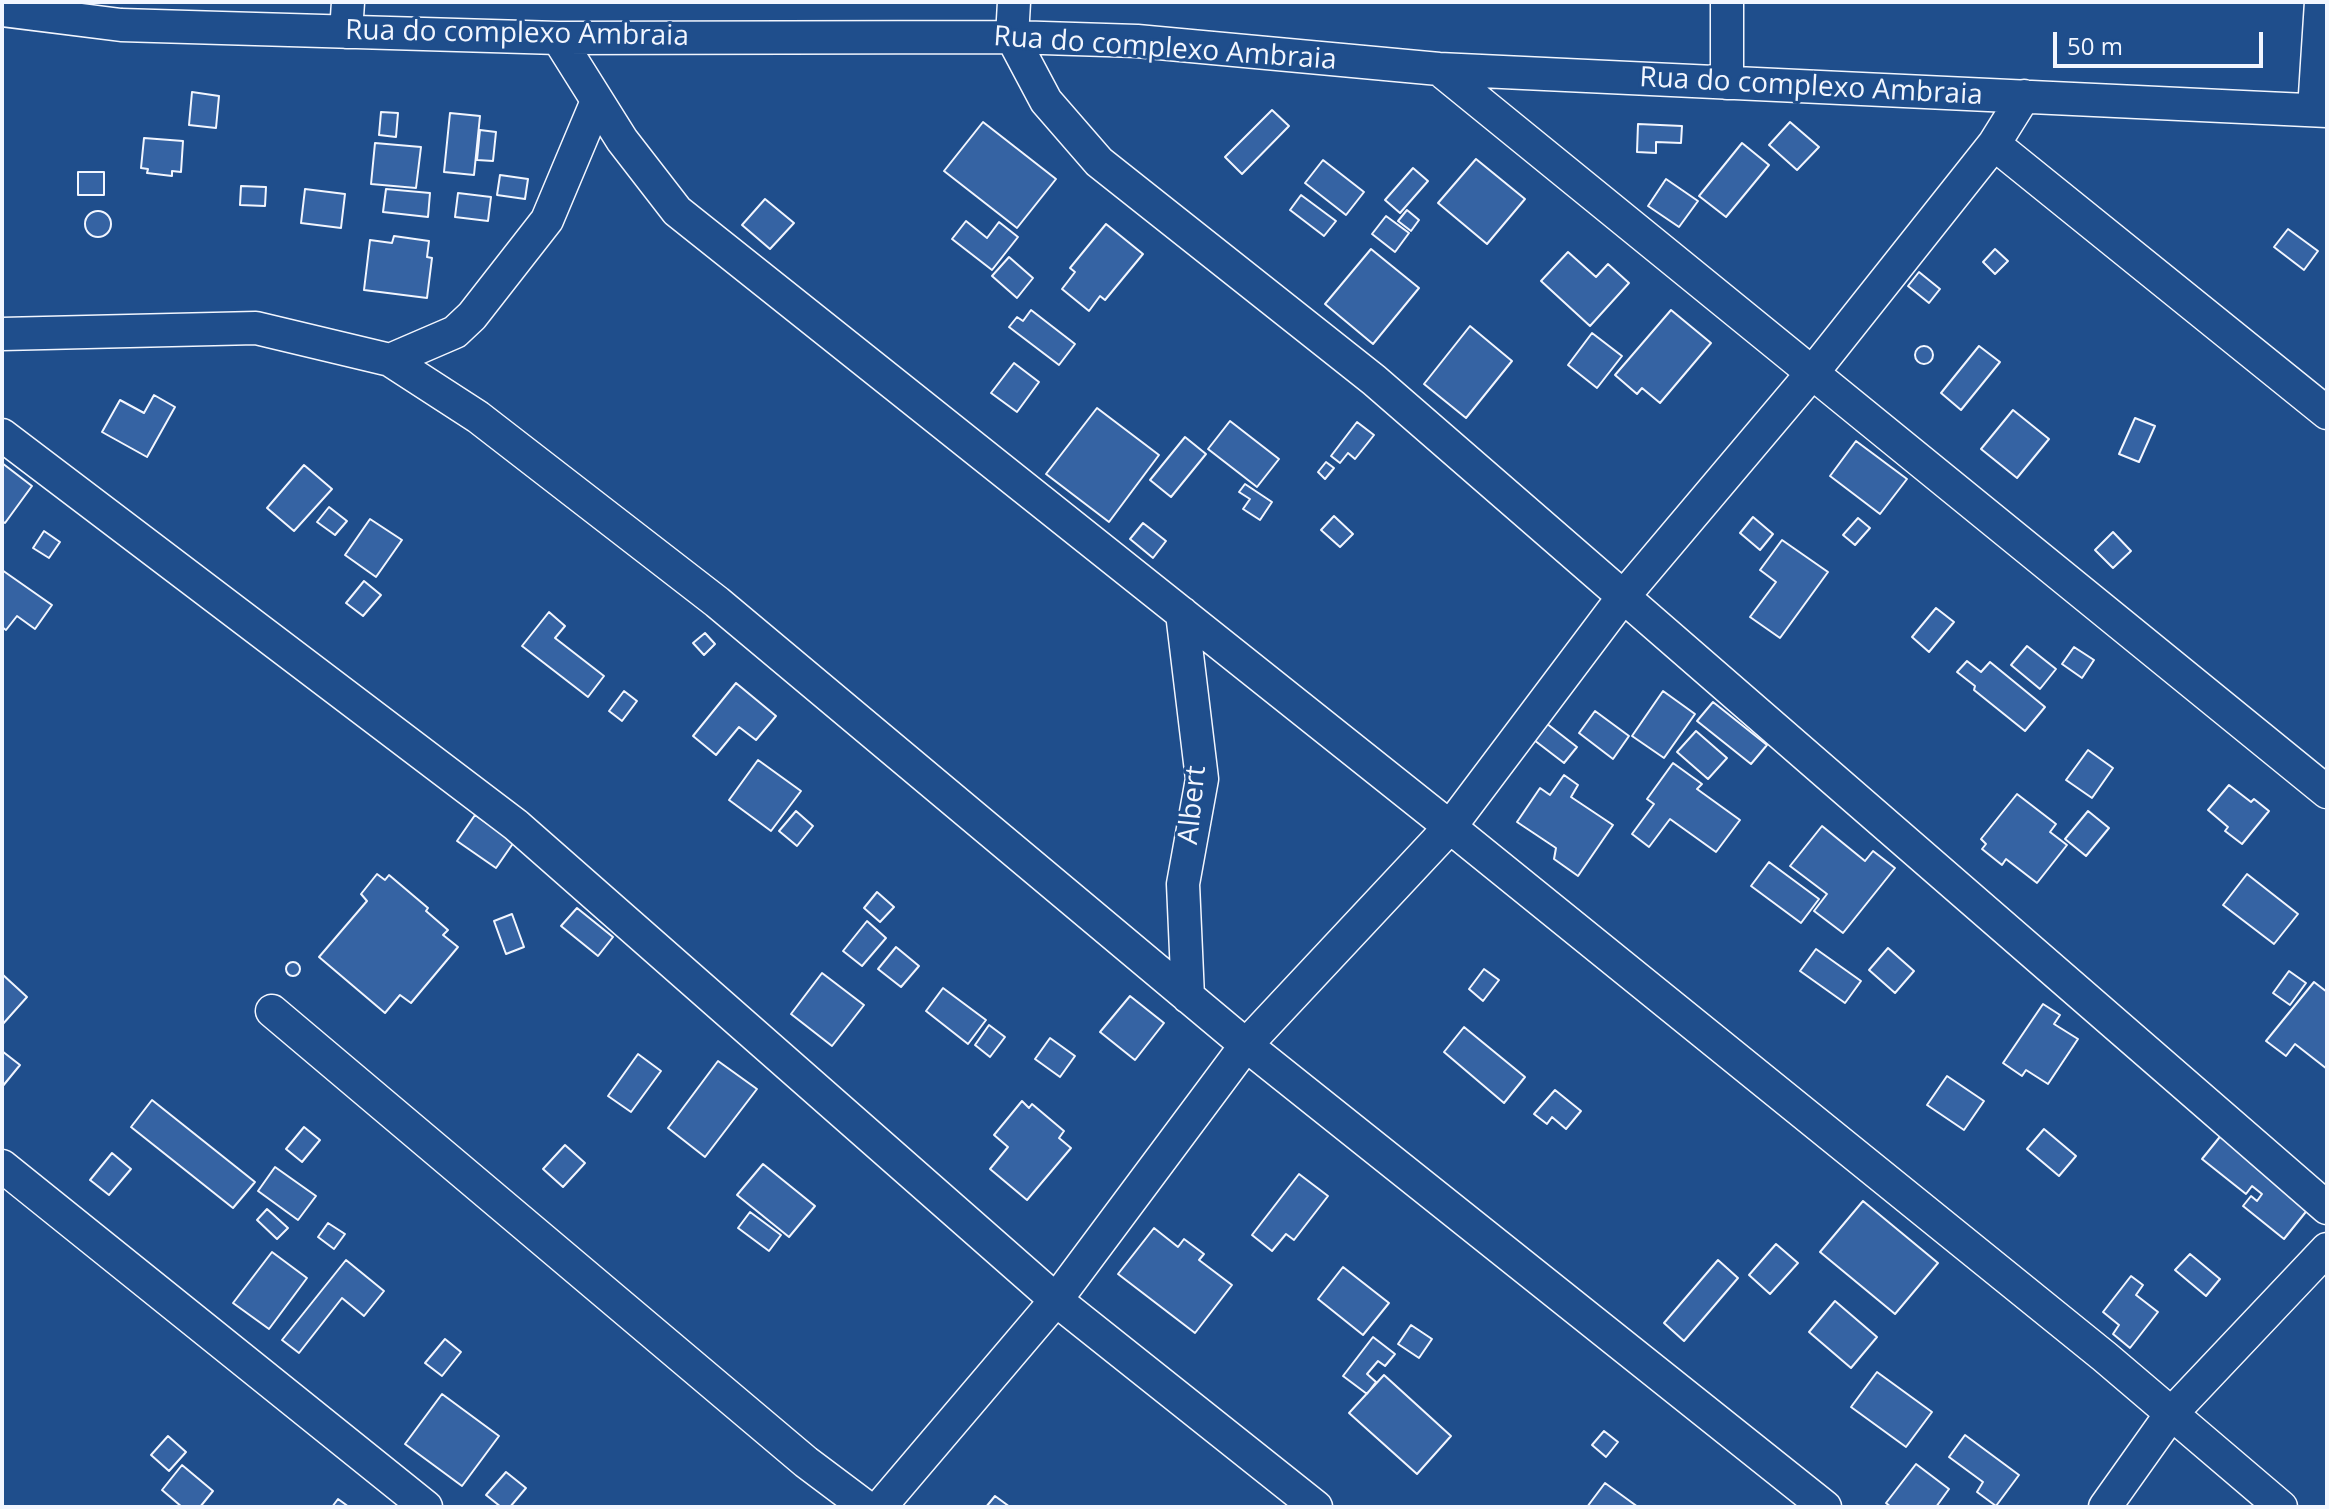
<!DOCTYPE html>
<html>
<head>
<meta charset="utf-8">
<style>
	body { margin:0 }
	#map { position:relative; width:2329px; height:1509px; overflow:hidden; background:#1f4e8c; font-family:"Open Sans",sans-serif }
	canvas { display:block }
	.frame { position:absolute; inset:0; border:4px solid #f2f6ff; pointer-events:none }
	.scale { position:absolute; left:2053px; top:32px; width:210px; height:36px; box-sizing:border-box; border:4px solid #f2f6ff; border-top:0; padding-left:10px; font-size:24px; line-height:28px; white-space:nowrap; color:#f2f6ff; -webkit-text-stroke:6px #1f4e8c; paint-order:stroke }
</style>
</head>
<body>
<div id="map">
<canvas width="2329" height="1509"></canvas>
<div class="frame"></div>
<div class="scale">50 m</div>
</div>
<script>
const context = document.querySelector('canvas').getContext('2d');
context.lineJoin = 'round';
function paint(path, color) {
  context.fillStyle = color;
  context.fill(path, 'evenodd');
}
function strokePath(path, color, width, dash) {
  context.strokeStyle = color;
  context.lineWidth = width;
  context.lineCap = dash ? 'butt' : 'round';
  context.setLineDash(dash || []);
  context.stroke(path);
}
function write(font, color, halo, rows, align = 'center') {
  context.font = font + ' "Open Sans",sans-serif';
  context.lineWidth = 6;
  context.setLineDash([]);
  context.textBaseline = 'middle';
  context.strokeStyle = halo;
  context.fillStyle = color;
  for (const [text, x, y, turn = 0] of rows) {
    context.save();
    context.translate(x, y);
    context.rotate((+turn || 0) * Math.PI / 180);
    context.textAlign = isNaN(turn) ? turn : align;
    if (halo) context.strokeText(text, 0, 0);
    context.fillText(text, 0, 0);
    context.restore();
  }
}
const building = new Path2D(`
	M192,92L219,96L216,128L189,125Z
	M1272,110L1289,126L1242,174L1225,157Z
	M381,112L398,113L396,137L379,135Z
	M450,113L480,116L474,175L444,172Z
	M983,122L1056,179L1017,228L944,171Z
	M1790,122L1819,147L1797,170L1769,145Z
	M1638,124L1682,126L1681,143L1656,142V153L1637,152Z
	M480,130L496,132L493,161L477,160Z
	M144,138L183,141L181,172L172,171V176L147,173L148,169L141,168Z
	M375,143L421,147L416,188L371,184Z
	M1742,143L1769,165L1726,217L1699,196Z
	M1476,159L1525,199L1487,244L1438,203Z
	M1323,160L1364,192L1346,215L1305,183Z
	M1413,168L1428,181L1400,213L1385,200Z
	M78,172H104V195H78Z
	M500,175L528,179L525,199L497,195Z
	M1666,179L1698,201L1679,227L1648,206Z
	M241,186L266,187L265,206L240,205Z
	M305,189L345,194L341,228L301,223Z
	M386,189L430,193L428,217L383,212Z
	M458,193L491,197L488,221L455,217Z
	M1301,195L1336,221L1324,236L1290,210Z
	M765,199L794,223L770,249L742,225Z
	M1407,210L1419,220L1411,231L1398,221Z
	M85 224a13 13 0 1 1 26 0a13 13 0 1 1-26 0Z
	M1386,216L1409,233L1395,252L1372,234Z
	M966,221L987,238L999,222L1018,237L992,270L952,239Z
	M1106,224L1143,254L1105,300L1100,296L1089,311L1062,289L1075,272L1070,268Z
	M2288,229L2318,251L2304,270L2274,247Z
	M394,236L429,241L427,257L432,258L427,298L364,290L370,240L392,243Z
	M1371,249L1419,288L1373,344L1325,304Z
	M1995,249L2008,261L1995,274L1983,262Z
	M1568,252L1596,277L1608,264L1629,283L1590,326L1541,281Z
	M1009,257L1033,278L1017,298L992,276Z
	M1919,272L1940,289L1929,303L1908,286Z
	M1031,310L1075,344L1059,365L1009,327L1017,317L1023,321Z
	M1671,310L1711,343L1660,403L1642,388L1637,394L1615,375Z
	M1470,326L1512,361L1466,418L1424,384Z
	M1592,333L1622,356L1597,388L1568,365Z
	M1915 355a9 9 0 1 1 18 0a9 9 0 1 1-18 0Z
	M1979,346L2000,362L1961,410L1941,393Z
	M1014,363L1039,382L1017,412L991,393Z
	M154,395L175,407L147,457L102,432L120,400L144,413Z
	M1097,408L1159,455L1109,522L1046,474Z
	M2013,410L2049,439L2017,478L1981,449Z
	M2135,418L2155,426L2139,462L2119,454Z
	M1230,421L1279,459L1257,487L1208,449Z
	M1357,422L1374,435L1355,459L1348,453L1340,463L1331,456Z
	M1185,437L1206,454L1171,497L1150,480Z
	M1856,441L1907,479L1880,514L1830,476Z
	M1326,462L1334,468L1325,479L1318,472Z
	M2,463L32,486L5,523L2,521Z
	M304,465L332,489L294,531L267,508Z
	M1245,484L1272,502L1260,520L1243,509L1250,499L1239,492Z
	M329,507L347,521L335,535L317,522Z
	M1334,516L1353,534L1340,547L1321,530Z
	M1753,517L1773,534L1760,550L1740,533Z
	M1858,518L1870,528L1855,545L1843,535Z
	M370,519L402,540L376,577L345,555Z
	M1143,523L1166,541L1153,558L1130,539Z
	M44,531L60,542L49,558L33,548Z
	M2113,532L2131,551L2113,568L2095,550Z
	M1782,540L1828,572L1780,638L1750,617L1776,582L1760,570Z
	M2,570L52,605L35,629L17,616L6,630L2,627Z
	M364,581L381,595L363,616L346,603Z
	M1936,608L1954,622L1929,652L1912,637Z
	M549,612L565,626L555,638L604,676L588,697L522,646Z
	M705,633L715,644L704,655L693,643Z
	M2027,646L2056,669L2040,689L2011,665Z
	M2074,647L2094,660L2082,678L2062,664Z
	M1967,661L1981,672L1990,662L2045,707L2025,731L1974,690L1975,686L1957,672Z
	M736,683L776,716L756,740L739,727L716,755L693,736Z
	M624,691L637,701L622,721L609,711Z
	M1663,691L1695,714L1664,758L1632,736Z
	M1713,702L1767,745L1751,764L1697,721Z
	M1595,711L1629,736L1613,759L1579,733Z
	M1546,723L1577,747L1564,763L1534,740Z
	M1696,731L1727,758L1708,779L1677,752Z
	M2088,750L2113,768L2092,798L2066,780Z
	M758,760L801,791L771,831L729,800Z
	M1673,763L1702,784L1697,789L1740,820L1716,852L1670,819L1649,847L1632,834L1654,804L1647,799Z
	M1564,775L1578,785L1571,797L1613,825L1578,876L1554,859L1556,848L1517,822L1540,788L1550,795Z
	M2229,785L2251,802L2254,799L2269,811L2242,844L2225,831L2228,827L2208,810Z
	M2017,794L2056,824L2050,832L2067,845L2037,883L2006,859L2002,865L1982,849L1986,844L1981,839Z
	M796,811L813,826L797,846L779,831Z
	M2088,811L2109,828L2086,856L2065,839Z
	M475,815L514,842L496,868L457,841Z
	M1822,826L1865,861L1873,851L1895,868L1843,933L1814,911L1827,894L1790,866Z
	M1769,862L1819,899L1801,923L1751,886Z
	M377,874L385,880L389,875L428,908L426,911L448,930L443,935L458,947L411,1003L400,995L385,1013L319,957L367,901L361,894Z
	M2247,874L2298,914L2274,944L2223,905Z
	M877,892L894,907L880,922L864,908Z
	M577,908L613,937L598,956L561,926Z
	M512,914L524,947L506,954L494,921Z
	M867,921L886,938L862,966L843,951Z
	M896,947L919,966L901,987L878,969Z
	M1888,948L1914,971L1895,993L1869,970Z
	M1816,949L1861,981L1845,1003L1800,971Z
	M286 969a7 7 0 1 1 14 0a7 7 0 1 1-14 0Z
	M1484,969L1499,980L1483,1001L1469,989Z
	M2289,971L2306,983L2290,1005L2273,993Z
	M822,973L864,1005L832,1046L791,1014Z
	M2,974L27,997L2,1025Z
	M2314,982L2327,992V1069L2295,1044L2286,1056L2266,1041Z
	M943,988L986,1020L968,1044L926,1011Z
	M1130,996L1164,1023L1135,1060L1100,1032Z
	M2043,1004L2060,1015L2054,1024L2078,1039L2048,1084L2026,1070L2022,1076L2003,1063Z
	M989,1025L1005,1037L990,1057L975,1045Z
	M1464,1027L1525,1077L1504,1103L1444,1052Z
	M1050,1038L1075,1056L1060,1077L1035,1059Z
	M2,1051L20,1065L2,1087Z
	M638,1054L661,1071L631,1112L608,1096Z
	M718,1061L757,1089L705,1157L668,1128Z
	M1947,1076L1984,1101L1964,1130L1927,1105Z
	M1555,1090L1581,1111L1566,1129L1552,1117L1547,1124L1534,1114Z
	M152,1100L255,1182L233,1208L131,1127Z
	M1022,1101L1029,1108L1032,1104L1064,1131L1059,1138L1071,1148L1027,1200L990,1169L1008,1147L994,1135Z
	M304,1127L320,1140L302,1162L286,1149Z
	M2227,1128L2317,1198L2284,1239L2243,1206L2251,1196L2257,1201L2262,1194L2252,1186L2246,1194L2202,1159Z
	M2044,1129L2076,1156L2059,1176L2027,1149Z
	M565,1145L585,1163L563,1187L543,1169Z
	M112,1153L131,1169L109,1195L90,1180Z
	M763,1164L815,1206L789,1237L737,1195Z
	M275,1167L316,1196L298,1220L258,1191Z
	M1299,1174L1328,1196L1294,1240L1286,1234L1272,1251L1252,1235Z
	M1863,1201L1938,1263L1895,1314L1820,1252Z
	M267,1209L288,1228L277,1239L257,1220Z
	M750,1212L781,1235L769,1251L738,1228Z
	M328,1223L345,1234L334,1249L318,1237Z
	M1154,1228L1178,1247L1184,1239L1204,1254L1199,1260L1232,1285L1195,1333L1118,1274Z
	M1776,1244L1798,1263L1770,1294L1749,1275Z
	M272,1252L307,1278L269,1329L233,1303Z
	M2190,1254L2220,1279L2206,1296L2175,1270Z
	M346,1260L384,1291L364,1316L342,1298L299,1353L282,1340Z
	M1718,1260L1738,1278L1684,1341L1664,1323Z
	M1343,1267L1389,1303L1363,1335L1318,1299Z
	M2131,1276L2143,1285L2136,1295L2158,1312L2130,1348L2113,1334L2119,1325L2103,1312Z
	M1835,1301L1877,1337L1851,1368L1809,1332Z
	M1411,1325L1432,1339L1419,1358L1398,1344Z
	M1373,1337L1395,1354L1385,1366L1378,1361L1367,1374L1376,1382L1367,1394L1343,1376Z
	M445,1339L461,1352L442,1376L425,1363Z
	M1877,1372L1932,1412L1906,1447L1851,1407Z
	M1384,1375L1451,1436L1417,1474L1349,1413Z
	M442,1394L499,1436L462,1486L405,1444Z
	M1604,1431L1618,1442L1606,1457L1592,1445Z
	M1965,1435L2019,1475L1996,1506L1977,1492L1983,1482L1949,1457Z
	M168,1436L186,1452L169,1471L151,1455Z
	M1916,1464L1949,1489L1936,1507H1891L1886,1503Z
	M182,1465L213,1491L200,1507H182L162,1490Z
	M506,1472L526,1488L510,1507H501L486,1495Z
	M1605,1483L1638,1507H1587Z
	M995,1496L1010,1507H986Z
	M338,1499L349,1507H332Z`);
paint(building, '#3563a3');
strokePath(building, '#f2f6ff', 2);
const minor = new Path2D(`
	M1014,2L1012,37L1046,101L1099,162L1374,380L2327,1208
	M2,10L121,25L558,38L1012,37L1137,41L1439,69L2327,111
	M346,32L348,2
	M558,38L622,140L677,211L1450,827L2105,1357L2281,1507
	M1439,69L2327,792
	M1727,83V2
	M2314,110L2321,2
	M1994,144L2327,413
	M2,334L256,328L390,360L478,417L717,602L1246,1045L1825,1507
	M390,360L455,332L472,316L547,220L597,101
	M2,435L516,825L1056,1300L1316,1507
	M1182,613L1202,779L1183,884L1188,997
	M272,1011L806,1462L866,1507
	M2,1166L426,1507
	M880,1507L1056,1300L1246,1045L1450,827L1623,597L1813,372L1994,144L2024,96
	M2105,1507L2171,1414L2327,1249`);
strokePath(minor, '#f2f6ff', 35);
strokePath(minor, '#1f4e8c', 32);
write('28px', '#f2f6ff', '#1f4e8c', [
	["Rua do complexo Ambraia",517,34,1],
	["Rua do complexo Ambraia",1165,49,4],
	["Rua do complexo Ambraia",1811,87,3],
	["Albert",1193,805,-84]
]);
</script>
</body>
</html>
